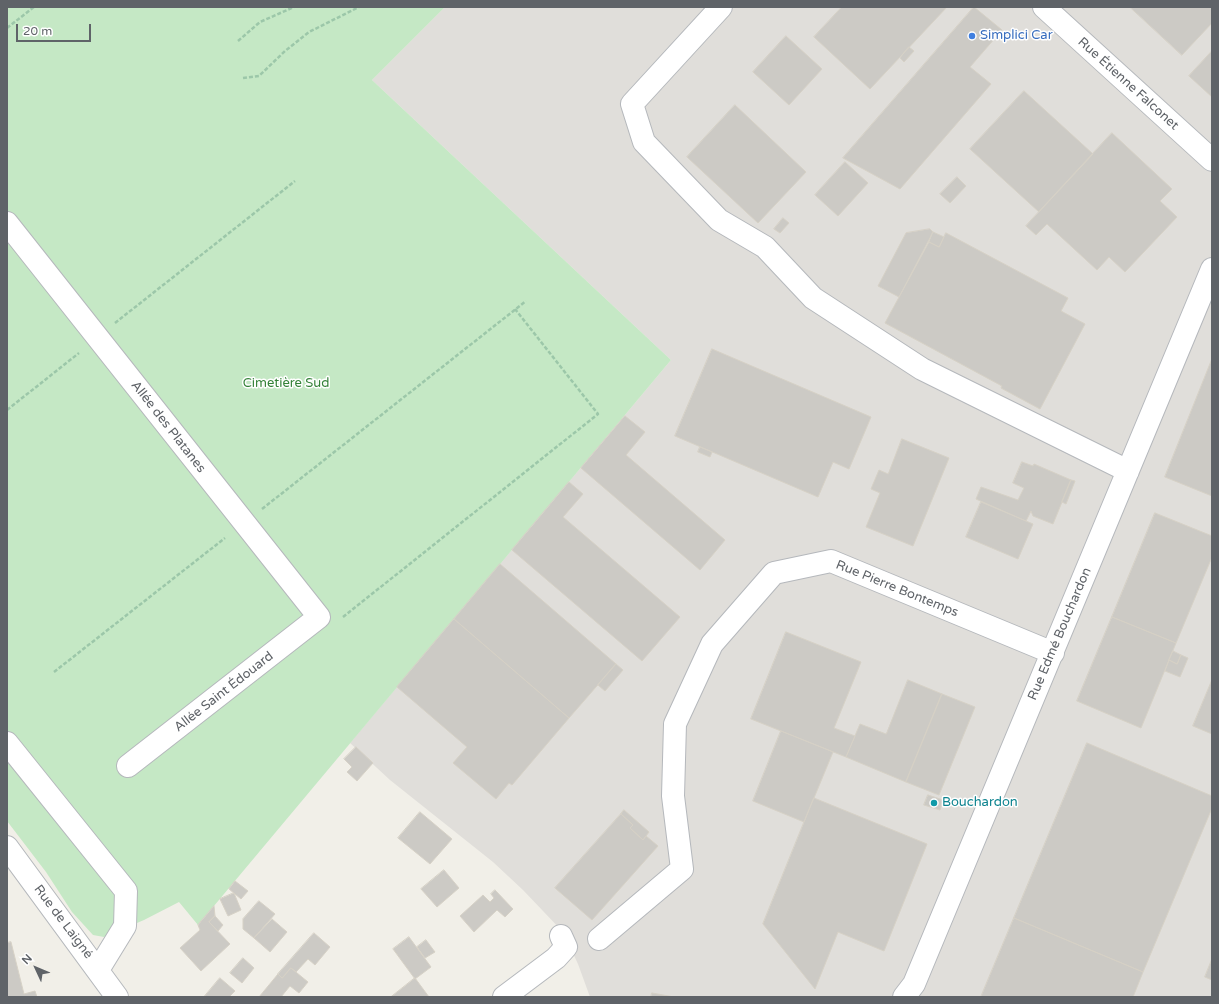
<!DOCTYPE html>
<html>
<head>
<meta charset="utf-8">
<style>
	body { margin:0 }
	#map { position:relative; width:1219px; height:1004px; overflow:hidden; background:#f1efe8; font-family:"Varela Round",sans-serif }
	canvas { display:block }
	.frame { position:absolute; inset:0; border:8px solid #5f6368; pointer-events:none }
	.north { position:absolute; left:16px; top:948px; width:40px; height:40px; -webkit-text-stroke:3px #fff; paint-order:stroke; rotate:314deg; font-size:11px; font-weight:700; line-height:16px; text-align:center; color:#5f6368 }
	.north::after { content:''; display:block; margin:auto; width:14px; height:18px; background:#5f6368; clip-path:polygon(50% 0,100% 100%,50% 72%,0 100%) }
	.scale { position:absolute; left:16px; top:24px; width:75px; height:18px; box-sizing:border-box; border:2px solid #5f6368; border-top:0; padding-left:5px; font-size:12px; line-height:14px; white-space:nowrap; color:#5f6368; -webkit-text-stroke:3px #fff; paint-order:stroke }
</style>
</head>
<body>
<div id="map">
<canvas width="1219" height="1004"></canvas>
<div class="frame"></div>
<div class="north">N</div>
<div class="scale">20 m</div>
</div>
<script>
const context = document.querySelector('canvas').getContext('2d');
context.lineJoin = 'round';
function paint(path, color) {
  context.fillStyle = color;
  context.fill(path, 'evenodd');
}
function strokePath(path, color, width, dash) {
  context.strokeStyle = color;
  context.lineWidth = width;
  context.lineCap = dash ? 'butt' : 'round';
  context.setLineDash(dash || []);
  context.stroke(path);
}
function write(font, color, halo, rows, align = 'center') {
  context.font = font + ' "Varela Round",sans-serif';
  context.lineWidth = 3;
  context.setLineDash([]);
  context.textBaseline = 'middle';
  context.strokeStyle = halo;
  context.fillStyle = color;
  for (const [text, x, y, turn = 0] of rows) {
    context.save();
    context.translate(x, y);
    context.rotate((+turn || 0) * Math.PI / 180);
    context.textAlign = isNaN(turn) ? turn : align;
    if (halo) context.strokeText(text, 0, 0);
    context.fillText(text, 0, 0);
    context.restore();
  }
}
paint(new Path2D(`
	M445,7H1212V997H590L578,964L563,932L523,890L493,862L390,780L350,743L671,360L372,80Z`), '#e0deda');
paint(new Path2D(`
	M7,7H445L372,80L671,360L198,925L179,902L144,920L104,937L93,935L72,912L46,872L7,821Z`), '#c5e8c5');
const building = new Path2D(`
	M842,7H947L870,89L814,37Z
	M974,7L1002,30L970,67L991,84L900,189L843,158Z
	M1130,7H1212V23L1182,55Z
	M786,36L822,69L789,105L753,72Z
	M909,47L914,51L904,62L900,58Z
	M1212,51V97L1189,76Z
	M1024,91L1093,154L1039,212L970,149Z
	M735,105L806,172L758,223L687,157Z
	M1112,133L1172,189L1160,201L1177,217L1125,272L1109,257L1097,270L1047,224L1036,235L1026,226Z
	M845,162L868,183L838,216L815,195Z
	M957,177L966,186L950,203L940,194Z
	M783,218L789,223L780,233L774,229Z
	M930,229L933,232L899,297L878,286L906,233Z
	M933,232L944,237L939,247L929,242Z
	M946,233L1068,298L1061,311L1085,324L1040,409L1001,388L1002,386L885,323L929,242L939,247Z
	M712,349L871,417L849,469L833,462L818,497L675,436Z
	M1212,359V496L1165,477Z
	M625,416L645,432L626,455L725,540L700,570L581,468Z
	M902,439L949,458L913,546L866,527L880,493L871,489L879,470L888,474Z
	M700,447L712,452L710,457L698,452Z
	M1022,462L1033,466L1034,464L1071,480L1053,524L1033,516L1031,511L1026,521L976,499L981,487L1018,500L1024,488L1013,483Z
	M1071,480L1075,481L1066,504L1062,502Z
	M569,482L583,494L563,517L680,617L642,661L512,550Z
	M981,502L1033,524L1018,559L966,537Z
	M1155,513L1212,536V557L1176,643L1112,617Z
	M500,564L616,664L569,718L454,619Z
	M1112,617L1176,643L1141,728L1077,701Z
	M454,619L569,718L512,785L509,783L496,799L453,763L467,747L397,687Z
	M786,632L861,662L834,728L855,736L846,757L751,719Z
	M1173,651L1181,655L1177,664L1169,660Z
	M1181,655L1188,658L1180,677L1165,671L1169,660L1177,664Z
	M616,664L623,670L605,691L598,685Z
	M908,680L942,694L906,782L846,757L860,724L886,734Z
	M1212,680V734L1193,726Z
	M942,694L975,707L939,795L906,782Z
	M781,731L833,752L804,822L753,801Z
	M1087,743L1212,796V808L1143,972L1014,918Z
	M356,747L373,763L357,781L347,772L352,767L344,759Z
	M928,795L943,800L940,810L924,805Z
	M814,798L927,844L884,951L838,932L815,989L763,924Z
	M624,810L649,832L643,840L630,828L633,825L621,814Z
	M420,812L452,839L430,864L398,838Z
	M621,814L633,825L630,828L643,840L646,836L658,846L592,920L555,888Z
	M444,870L459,888L437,907L421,889Z
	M235,881L248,891L241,899L229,889Z
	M495,890L513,909L505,917L497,910L474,932L460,916L483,895L490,902L494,898L491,894Z
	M234,893L241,910L228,916L220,899Z
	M259,901L275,914L254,938L243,929V919Z
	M214,906L215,916L209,922L230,944L201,971L180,948L200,930L198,925Z
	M215,916L223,925L218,931L209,922Z
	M1014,918L1143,972L1133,997H981Z
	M272,919L287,932L270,952L254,938Z
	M314,933L330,947L315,965L308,959L296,972L291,968L282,978L278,974Z
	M409,937L431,967L415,979L393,949Z
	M426,940L435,952L425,958L417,947Z
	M11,942L24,994L35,991L37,997H7V943Z
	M243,958L254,968L242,983L230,973Z
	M1212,959V980L1205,977Z
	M291,968L308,982L299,993L290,986L281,997H259L278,974L282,978Z
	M220,978L235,991L229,997H204Z
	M415,978L429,997H391Z
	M652,993L674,997H651Z`);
paint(building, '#cccac5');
strokePath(building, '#d6d1c6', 1);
const minor = new Path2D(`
	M721,7L632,104L644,142L719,220L765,247L813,298L922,369L1128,471
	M1044,7L1212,160
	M7,223L319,617L128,766
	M7,743L126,891L125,926L98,970
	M7,847L117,997
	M599,939L682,869L673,796L675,724L712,644L774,573L831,561L1053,653
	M504,997L556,958L566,947L561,936
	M904,997L914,984L1212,269`);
strokePath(minor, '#b5b8bc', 24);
strokePath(new Path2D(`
	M7,28L34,7
	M238,41L260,22L294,7
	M243,78L259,76L285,51L309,32L359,7
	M115,323L295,181
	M7,410L79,353
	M262,509L526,301
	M343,617L598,414L515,309
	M54,672L225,538`), '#9cc7a9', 2.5, [4, 2]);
strokePath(minor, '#fff', 22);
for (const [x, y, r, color] of [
	[972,36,4,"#3f7fe0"],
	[934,803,4,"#0f9aa8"]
]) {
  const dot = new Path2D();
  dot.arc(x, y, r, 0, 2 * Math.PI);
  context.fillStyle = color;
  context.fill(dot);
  strokePath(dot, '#fff', 1.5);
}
write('13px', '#366cbe', '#fff', [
	["Simplici Car",980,36]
], 'left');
write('13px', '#5f6368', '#fff', [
	["Rue Étienne Falconet",1128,84,42],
	["Allée des Platanes",168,427,52],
	["Rue Pierre Bontemps",897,589,22],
	["Rue Edmé Bouchardon",1060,634,-67],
	["Allée Saint Édouard",224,692,-38],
	["Rue de Laigné",63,922,53]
]);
write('13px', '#348238', '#fff', [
	["Cimetière Sud",286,384]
]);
write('13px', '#0d838f', '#fff', [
	["Bouchardon",942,803]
], 'left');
</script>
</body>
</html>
